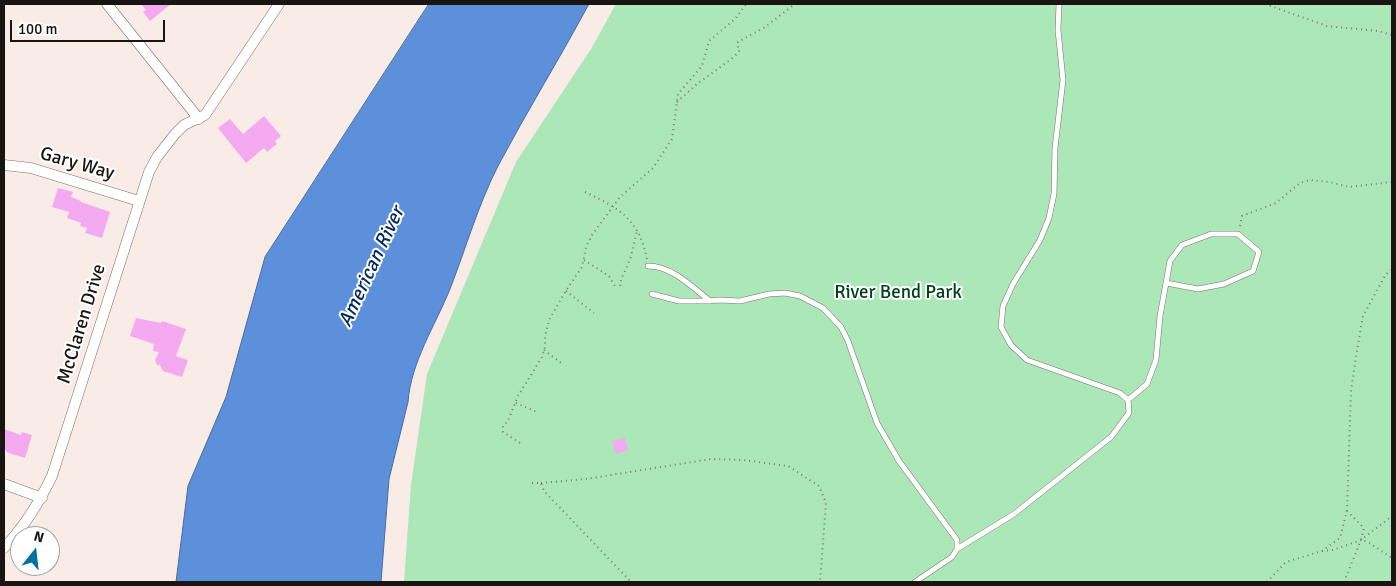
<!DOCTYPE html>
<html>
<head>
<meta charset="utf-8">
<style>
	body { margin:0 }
	#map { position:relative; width:1396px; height:586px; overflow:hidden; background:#f9ebe5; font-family:Signika,sans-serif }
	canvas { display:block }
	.frame { position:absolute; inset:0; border:5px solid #191513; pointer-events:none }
	.north { position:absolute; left:10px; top:526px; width:50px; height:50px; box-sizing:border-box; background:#fff; border:1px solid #a3a1a1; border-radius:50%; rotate:16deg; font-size:14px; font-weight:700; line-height:20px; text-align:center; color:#191513 }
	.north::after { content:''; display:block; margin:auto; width:18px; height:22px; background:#00729d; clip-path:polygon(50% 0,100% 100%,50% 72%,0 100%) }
	.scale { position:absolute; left:10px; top:20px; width:155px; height:22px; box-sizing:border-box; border:2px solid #191513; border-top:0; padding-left:6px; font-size:15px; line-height:18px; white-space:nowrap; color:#191513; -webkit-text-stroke:4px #fff; paint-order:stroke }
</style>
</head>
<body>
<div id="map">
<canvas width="1396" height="586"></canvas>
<div class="frame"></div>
<div class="north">N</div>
<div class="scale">100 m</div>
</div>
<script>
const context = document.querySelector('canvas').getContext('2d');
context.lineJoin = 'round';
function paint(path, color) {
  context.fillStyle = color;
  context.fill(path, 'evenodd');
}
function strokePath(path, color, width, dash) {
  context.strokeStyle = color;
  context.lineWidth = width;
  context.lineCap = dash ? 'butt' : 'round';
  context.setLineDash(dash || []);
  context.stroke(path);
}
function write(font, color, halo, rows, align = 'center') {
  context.font = font + ' Signika,sans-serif';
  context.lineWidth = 4;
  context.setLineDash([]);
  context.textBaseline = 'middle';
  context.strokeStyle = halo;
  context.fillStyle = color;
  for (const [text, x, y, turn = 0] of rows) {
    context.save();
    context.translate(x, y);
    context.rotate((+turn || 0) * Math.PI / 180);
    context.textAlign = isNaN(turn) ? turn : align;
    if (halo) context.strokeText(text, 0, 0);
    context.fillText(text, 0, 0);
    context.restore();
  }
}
paint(new Path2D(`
	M616,4H1392V582H404L411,485L427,374L516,162L591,49Z`), '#ace7b7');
const water = new Path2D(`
	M429,4H589C560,58 527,111 498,166C478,205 466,248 450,289C435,326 411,362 408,402L389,479L381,582H176L188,486L226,397L265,257Z`);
paint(water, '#5c90da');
strokePath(water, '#486b9e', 1);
paint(new Path2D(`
	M141,4H171L150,21L143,12L146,10Z
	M264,116L281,136L275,141L277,144L267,152L264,148L246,163L218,128L230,119L243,134Z
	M58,188L73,192L71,197L81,201V202L110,212L102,238L85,233L87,228L80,226L81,223L67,218L69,212L52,207Z
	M136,318L161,323L162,321L186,329L176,356L188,360L182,377L163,371L160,365H157L155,360L159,352L153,351L154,344L130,336Z
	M4,429L21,435L22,432L32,435L25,458L6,452V450H4Z
	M625,438L628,450L616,454L612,441Z`), '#f4aaf1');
const lane = new Path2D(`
	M648,266C672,266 692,287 710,301
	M652,294L679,301H705L720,300L740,301L769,294L785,293L800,296L823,308L841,327L848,341L877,423L899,461L957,540V549L952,557L915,582
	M1128,400L1147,384L1156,360L1160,316L1170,261L1182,245L1211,234H1238L1259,252L1253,271L1224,284L1198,289L1166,283
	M957,549L1014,514L1111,437L1129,413L1128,400L1120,393L1027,360L1011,345L1001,327L1003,306L1013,284L1040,240L1049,218L1054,194L1055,148L1063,80L1058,30L1059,4`);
const street = new Path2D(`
	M107,4L199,119
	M4,165L31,168L139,201
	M4,484L42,498
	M4,548C25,526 39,503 52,476L149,172L157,157L175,134L184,125L205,115L279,4`);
strokePath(lane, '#7c716b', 6);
strokePath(street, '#7c716b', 11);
strokePath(new Path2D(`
	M1265,4L1327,26L1378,31L1392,35
	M677,102L697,84L734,57L740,50L737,45L738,42L765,27L795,4
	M585,192C619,208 639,219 647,259
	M1240,226L1242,216L1276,203L1300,183L1310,180L1329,182L1349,187L1392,182
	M584,260L609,276L616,288
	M620,286L621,280L631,257L637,231
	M566,291L594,313
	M544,350L564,365
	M516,403L537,412
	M520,443L503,432V426L508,421L518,396L542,357L545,347V336L549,320L567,289L582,267L586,247L592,235L620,197L653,168L672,139L678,94L702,66L709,41L735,19L746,4
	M532,483H541L544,491L631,582
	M541,483L586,479L711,459L743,460L788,466L819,486L826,503L820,582
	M1347,511L1364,528L1361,540L1368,542L1392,558
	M1322,551L1333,550L1361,540L1392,516
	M1267,582L1286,562L1322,551L1340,538L1347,510L1351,391L1356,356L1363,316L1386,274L1392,270
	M1344,582L1361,540`), '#807774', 2, [1, 4]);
strokePath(lane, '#fff', 5);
strokePath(street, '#fff', 10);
write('19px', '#191513', '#fff', [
	["Gary Way",77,164,16],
	["McClaren Drive",82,324,-73]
]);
write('19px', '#004118', '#fff', [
	["River Bend Park",898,293]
]);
write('italic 20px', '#052958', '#fff', [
	["American River",372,267,-65]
]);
</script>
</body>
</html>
